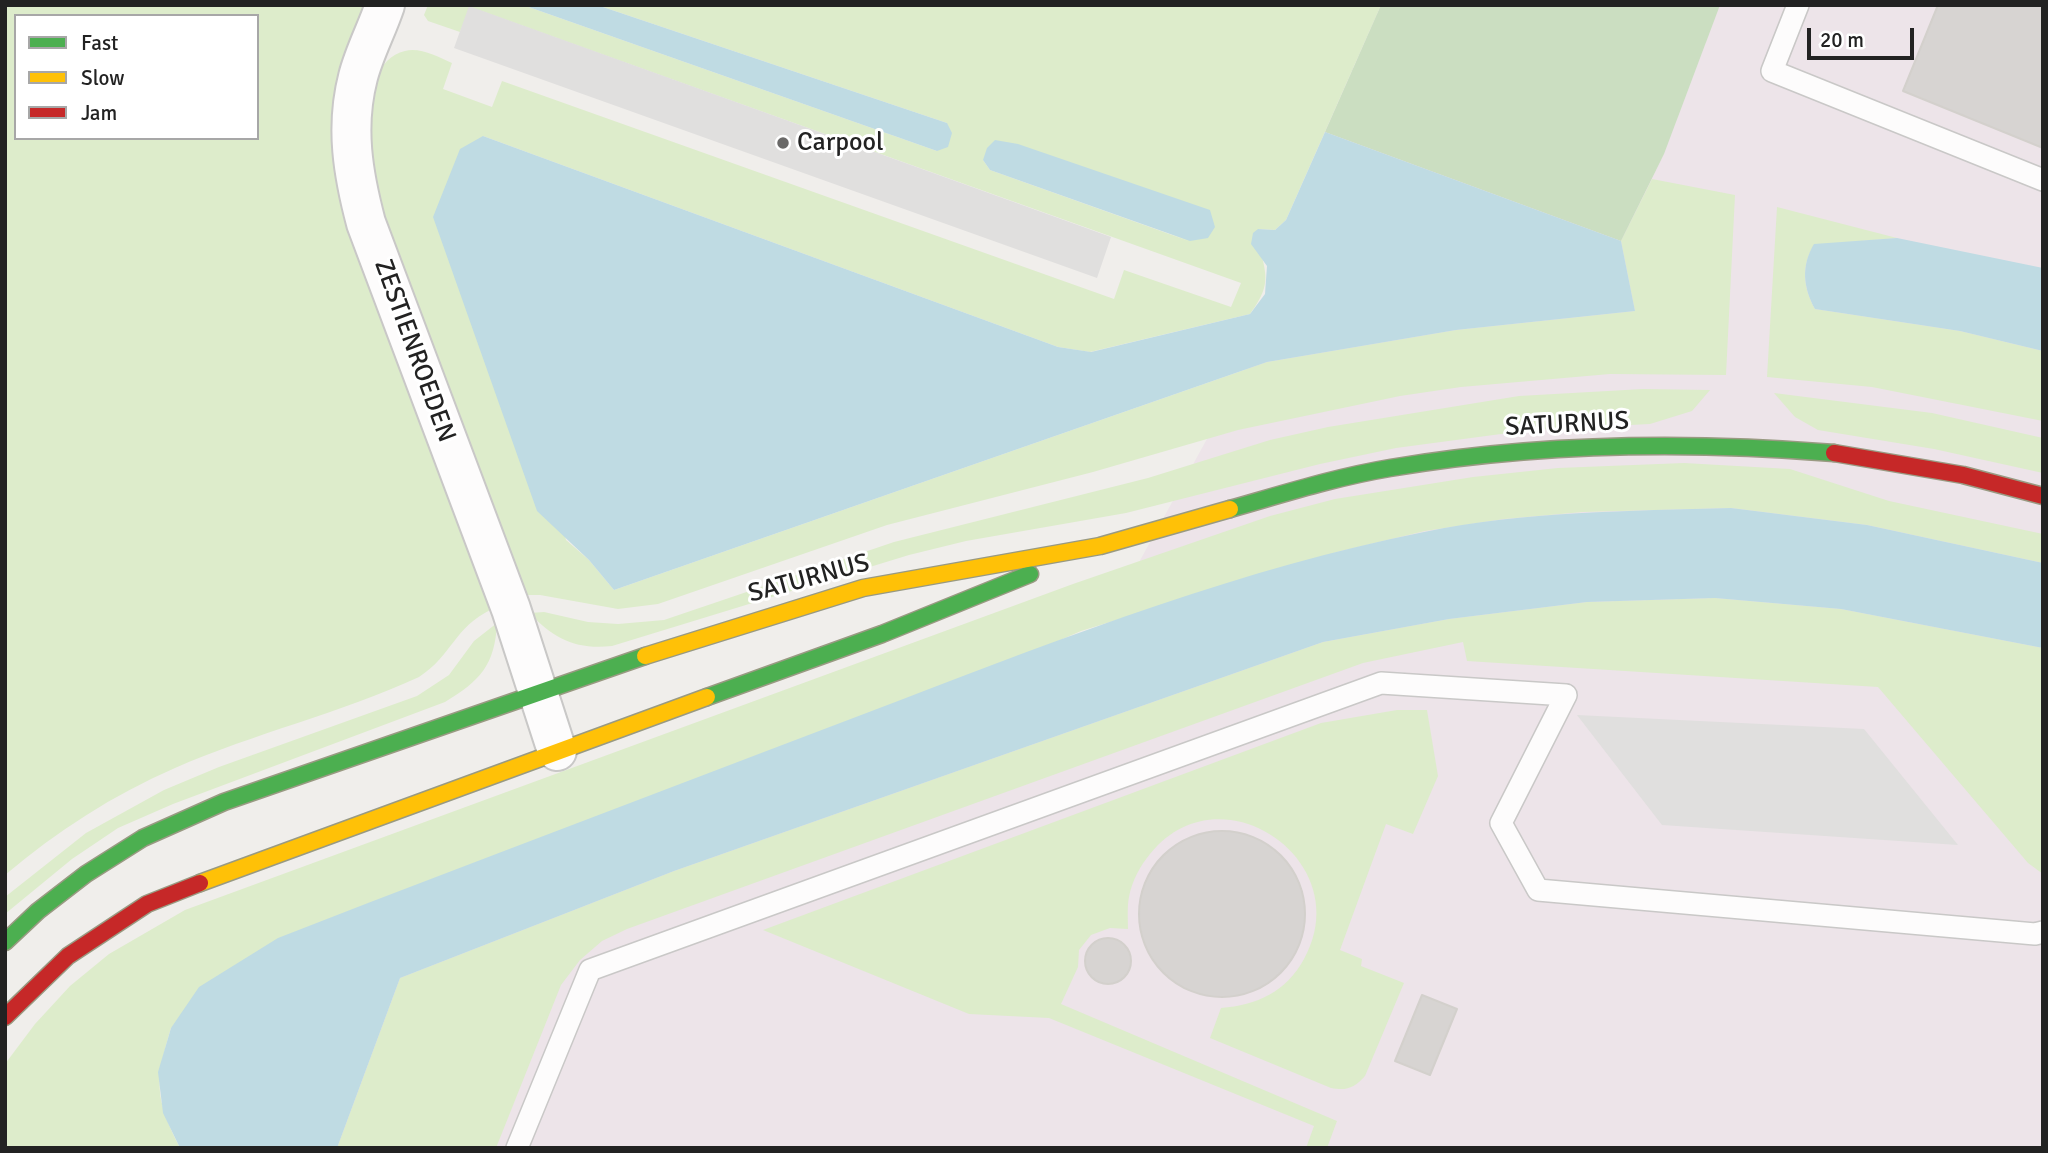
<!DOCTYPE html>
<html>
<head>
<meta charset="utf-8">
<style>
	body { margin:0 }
	#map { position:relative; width:2048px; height:1153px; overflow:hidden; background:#f0eeeb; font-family:Signika,sans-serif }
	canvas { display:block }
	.frame { position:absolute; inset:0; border:7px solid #222; pointer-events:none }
	.legend { position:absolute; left:14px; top:14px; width:245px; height:126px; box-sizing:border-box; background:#fff; border:2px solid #a7a7a7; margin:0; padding:9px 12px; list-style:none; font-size:21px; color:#222 }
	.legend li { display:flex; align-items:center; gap:14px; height:35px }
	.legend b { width:35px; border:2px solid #a7a7a7 }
	.scale { position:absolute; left:1807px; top:28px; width:107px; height:32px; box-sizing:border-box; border:4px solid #222; border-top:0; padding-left:9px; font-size:21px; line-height:24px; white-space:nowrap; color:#222; -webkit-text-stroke:5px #fff; paint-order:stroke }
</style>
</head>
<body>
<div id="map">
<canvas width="2048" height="1153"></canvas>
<div class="frame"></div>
<ul class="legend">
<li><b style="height:9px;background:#4caf50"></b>Fast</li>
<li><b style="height:9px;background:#ffc107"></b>Slow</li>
<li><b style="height:9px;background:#c62828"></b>Jam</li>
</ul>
<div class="scale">20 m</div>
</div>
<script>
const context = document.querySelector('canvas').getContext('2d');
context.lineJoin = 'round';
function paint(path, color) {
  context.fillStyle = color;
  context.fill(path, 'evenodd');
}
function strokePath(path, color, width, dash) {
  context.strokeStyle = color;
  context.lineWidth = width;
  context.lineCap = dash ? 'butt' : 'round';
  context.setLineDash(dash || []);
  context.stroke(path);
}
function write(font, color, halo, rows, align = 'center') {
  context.font = font + ' Signika,sans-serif';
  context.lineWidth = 6;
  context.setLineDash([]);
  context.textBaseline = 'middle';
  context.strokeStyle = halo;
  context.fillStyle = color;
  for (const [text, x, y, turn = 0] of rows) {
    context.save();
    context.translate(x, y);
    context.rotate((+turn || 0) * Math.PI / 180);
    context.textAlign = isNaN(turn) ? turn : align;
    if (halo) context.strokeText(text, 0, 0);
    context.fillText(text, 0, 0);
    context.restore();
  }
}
paint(new Path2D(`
	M1381,5H2043V1148H313L385,959L1063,700L1277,312L1325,132Z`), '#ede4e9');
paint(new Path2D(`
	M5,5H368L338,102L492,609C453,628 453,655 419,677C341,713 255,733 175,768C113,795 57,831 5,875ZM16,16H257V138H16Z
	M428,5H523L937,151L947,123L597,5H1381L1286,220L1275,230L1258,229C1260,269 1278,277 1250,314L1090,352L1058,347L483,136L566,540L589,560L614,590L1267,362L1456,330L1635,311L1621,241L1652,179L1735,195L1726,375L1610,374L1461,387L1400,396L1238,430L1093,472L887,525L658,604L618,609L540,595H523L384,221C374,184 348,65 405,51C420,47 438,57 452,63L443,89L492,107L502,81L1114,299L1124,270L1231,307L1241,283L470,7L460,32L428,21L424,15ZM983,160L1189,241L990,170Z
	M1777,207L1897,238L1814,245C1801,266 1803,287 1815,309L1960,331L2043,351V421L1872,387L1767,377Z
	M1643,389L1710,390L1692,411L1650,424L1531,430L1396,448L1320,464L1126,513L966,541L909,555L612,646C577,650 553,639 530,613L544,612L588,622L618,624L664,620L894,542L1148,478L1270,440L1328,427L1519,396Z
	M1774,393L1932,413L2043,438V473L1934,449L1818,430L1795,417Z
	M1684,463L1790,469L1889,501L2043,534V563L1867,525L1731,508L1583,512L1504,519L1425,531L1337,552L1081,631L171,1028C155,1081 154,1097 180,1148H5V1064L35,1024L70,986L109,954L185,910L1073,584L1270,516L1335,499L1473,477L1558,468Z
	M1715,598L1841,609L2043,648V874L2028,863L1878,687L1467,661L1463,642L1363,663L627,929L602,941L580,960L561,985L496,1148H337L400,978L674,871L1323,642L1449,619L1587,602Z
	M497,623C495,665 480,681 445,702L173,804L118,828L72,859L5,914V897L86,833L164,790L219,767L417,696L449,675L474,641Z
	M1397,710H1427L1438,776L1413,834L1386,824L1340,950L1362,959L1361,966L1404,983L1365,1076C1354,1088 1347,1091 1331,1088L1210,1038L1221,1008C1257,1005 1286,992 1304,959C1359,861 1220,766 1150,854C1140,866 1132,881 1129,897C1127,907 1128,919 1128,929L1110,928L1091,935L1079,950L1078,967L1061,1004L1337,1121L1327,1148H1306L1314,1126L1049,1018L969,1014L763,930L1321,723Z`), '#ddeccb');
paint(new Path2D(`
	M1381,5H1720L1664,154L1621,241L1325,132Z`), '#cbdec1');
paint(new Path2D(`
	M469,6L1111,237L1097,278L454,48Z
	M1577,715L1864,729L1958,845L1662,825Z`), '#e0dfde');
paint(new Path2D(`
	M523,5H597L947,123L952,133L948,147L937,151Z
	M1325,132L1621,241L1635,311L1456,330L1267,362L614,590L589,560L537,511L433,217L460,149L483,136L1058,347L1091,352L1250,314L1265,294L1267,266L1251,244L1253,233L1258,229L1275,230L1286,220Z
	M995,140L1018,144L1210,210L1215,227L1208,238L1190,241L990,170L983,160L987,148Z
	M1897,238L2043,268V351L1960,331L1815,309C1803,287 1801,266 1814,244Z
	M1731,508L1867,525L2043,563V648L1841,609L1715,598L1587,602L1449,619L1323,642L674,871L400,978L337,1148H180L163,1113L158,1072L171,1028L199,987L278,938L368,903C545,835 722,768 898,701C1067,636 1247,567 1424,532C1525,511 1629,511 1731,508Z`), '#bfdbe3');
const building = new Path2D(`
	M1938,5H2043V148L1903,91Z
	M1139 914a83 83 0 1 1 166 0a83 83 0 1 1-166 0Z
	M1085 961a23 23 0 1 1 46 0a23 23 0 1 1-46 0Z
	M1422,995L1457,1009L1430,1075L1395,1061Z`);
paint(building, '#d7d4d2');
strokePath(building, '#d3d0cc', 2);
const lane = new Path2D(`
	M1798,5L1772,71L2043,180
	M517,1148L590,970L1381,683L1566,695L1501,823L1538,890L2035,934L2043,932`);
const street = new Path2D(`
	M385,5C377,29 364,53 358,77C345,127 353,174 366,223L511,609L557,751`);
const fast = new Path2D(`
	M1230,509C1283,494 1336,477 1390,468C1537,443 1685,441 1834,453
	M707,697L882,634L1030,574
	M5,942L38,911L86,874L143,838L224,802L645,656`);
const slow = new Path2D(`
	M645,656L863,588L1100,546L1230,509
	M200,883L707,697`);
const jam = new Path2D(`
	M1834,453L1963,475L2043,496
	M5,1017L68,956L147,904L200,883`);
strokePath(lane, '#c9c8c7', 24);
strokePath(street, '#c9c8c7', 42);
strokePath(fast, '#999a82', 19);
strokePath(slow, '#999a82', 19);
strokePath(jam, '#999a82', 19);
strokePath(lane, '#fdfcfc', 21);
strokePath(street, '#fdfcfc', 38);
strokePath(fast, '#4caf50', 16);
strokePath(slow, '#ffc107', 16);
strokePath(jam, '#c62828', 16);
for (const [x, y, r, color] of [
	[783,143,7,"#6a6968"]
]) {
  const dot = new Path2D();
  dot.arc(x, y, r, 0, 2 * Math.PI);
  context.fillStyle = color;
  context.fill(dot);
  strokePath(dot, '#fff', 2.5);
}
write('26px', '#222', '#fff', [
	["Carpool",797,143]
], 'left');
write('26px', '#222', '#fff', [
	["ZESTIENROEDEN",414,351,70],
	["SATURNUS",1567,425,-3],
	["SATURNUS",809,579,-15]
]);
</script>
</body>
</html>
